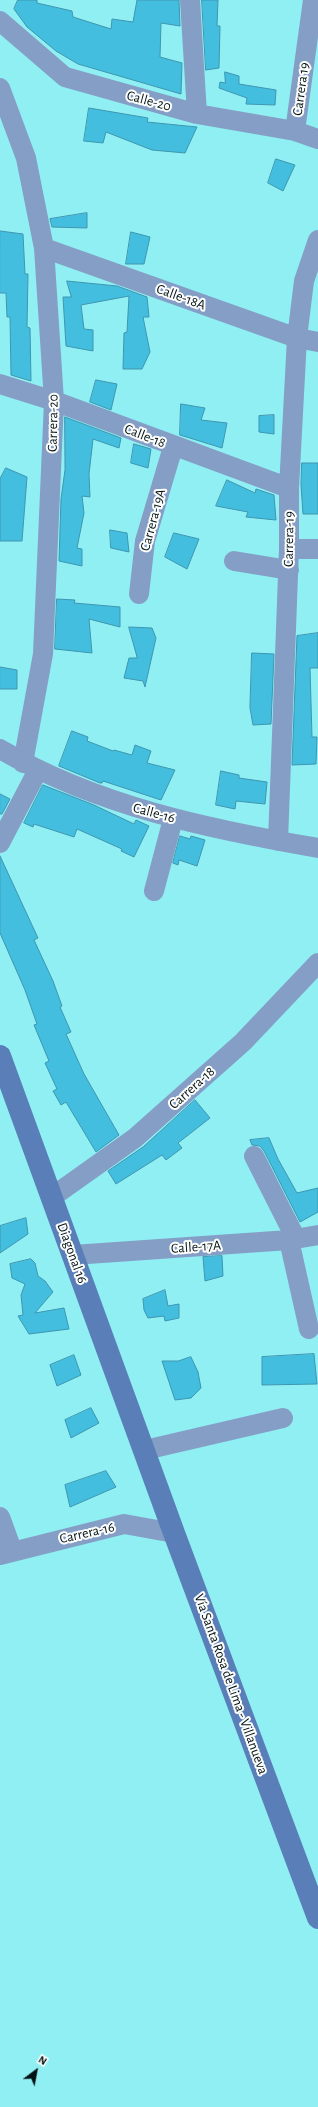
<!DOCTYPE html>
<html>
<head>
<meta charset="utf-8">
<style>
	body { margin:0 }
	#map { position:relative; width:318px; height:2107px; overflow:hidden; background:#90eff3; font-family:"Alegreya Sans",sans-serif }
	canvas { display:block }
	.north { position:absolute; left:16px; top:2051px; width:40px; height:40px; -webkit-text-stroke:3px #fdfdfd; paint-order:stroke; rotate:32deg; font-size:11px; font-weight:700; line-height:16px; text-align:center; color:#001213 }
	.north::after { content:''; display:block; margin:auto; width:14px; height:18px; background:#001213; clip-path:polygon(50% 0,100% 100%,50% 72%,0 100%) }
</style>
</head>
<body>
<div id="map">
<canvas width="318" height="2107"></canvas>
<div class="north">N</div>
</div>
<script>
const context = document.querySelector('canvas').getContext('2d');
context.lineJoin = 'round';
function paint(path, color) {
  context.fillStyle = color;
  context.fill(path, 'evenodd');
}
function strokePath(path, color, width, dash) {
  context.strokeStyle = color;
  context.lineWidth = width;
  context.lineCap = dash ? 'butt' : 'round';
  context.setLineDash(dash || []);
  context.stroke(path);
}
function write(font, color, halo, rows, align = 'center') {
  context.font = font + ' "Alegreya Sans",sans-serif';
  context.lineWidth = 4;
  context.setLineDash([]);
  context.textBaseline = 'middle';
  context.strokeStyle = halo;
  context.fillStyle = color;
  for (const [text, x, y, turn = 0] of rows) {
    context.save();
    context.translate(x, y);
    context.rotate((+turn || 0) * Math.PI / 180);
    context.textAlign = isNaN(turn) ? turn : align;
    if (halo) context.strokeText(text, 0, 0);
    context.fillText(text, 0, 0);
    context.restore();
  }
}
const building = new Path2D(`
	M18,0H37V3L72,11L73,17L111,29L112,19L133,22L137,0H179L180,26L161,23L160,57L182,63L181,94L78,64L56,51L27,27L14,9Z
	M202,0H218L217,26H220L219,68L206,70Z
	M225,72L239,76V84L276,90L275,105L246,104L247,98L219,88L220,82L225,83Z
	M89,108L148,118L147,122L197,127L185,153L152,150L106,132L103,143L84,141Z
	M276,159L295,165L283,191L268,183Z
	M87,213V228L52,227L50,219Z
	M0,231L23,234L25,274H28L27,327L30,328L31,381L11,375L10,317H7L6,293H0Z
	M131,232L150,237L144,264H126Z
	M67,281L117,286L147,297L149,317H143L150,352L142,369H123L124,333L127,332L129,296L81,305L84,329L93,330V351L66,346L63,297H71Z
	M96,380L117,384L111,410L90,402Z
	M181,404L205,408L201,420L227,423L222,448L180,435Z
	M274,415V434L259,432V416Z
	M65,417L121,438L119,448L93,439L89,474L90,497L82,496L84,513L77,548L82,549V566L59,561L61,499L65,470Z
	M134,444L151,449L148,468L131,463Z
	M302,463H318V514H303L301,485Z
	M6,468L27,477L22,541H0V479Z
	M227,480L255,493L256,489L274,495L276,520L246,517L248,512L216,506Z
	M110,530L127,533L129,552L111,548Z
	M174,533L199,539L187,569L165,557Z
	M57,599L75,600L74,603L120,607V627L89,619L92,653L55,649Z
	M129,627L152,628L156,638L145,687L143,681L124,678L129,658H137Z
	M318,633V668H310L312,737H317L316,764L292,765L297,636Z
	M252,653L274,654L271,724L253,725L250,708Z
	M0,667L17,670V689H0Z
	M72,731L88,737L87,741L113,751L114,750L132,755L135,745L151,751L147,763L175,770L161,800L103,781L102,783H100L59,766Z
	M221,771L239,775V778L267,782L265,804L236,801L235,809L216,805Z
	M43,785L94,805L134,824L136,820L149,826L134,857L121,851L122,849L77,829L74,837L34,824L33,827L24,823Z
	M0,794L10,799L2,814H0Z
	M180,836L190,839L191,836L205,840L197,866L179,860L178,865L173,863Z
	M0,856L38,938L34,940L53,981L62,1006L60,1007L71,1032L66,1034L84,1074L119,1135L96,1152L66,1102L61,1105L53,1091L57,1089L45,1063L49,1061L34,1025L37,1024L25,990L0,933Z
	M195,1100L210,1118L178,1143L182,1148L166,1160L162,1155L116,1184L108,1171L143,1147Z
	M269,1138L278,1159L297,1193L318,1188V1212L300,1222L264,1151L260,1146L252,1145L250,1140Z
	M26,1218L28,1234L0,1253V1226Z
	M222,1256L223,1276L205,1281L203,1257Z
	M31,1259L35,1263L38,1276L45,1281L53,1292L35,1313L64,1308L69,1329L29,1334L18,1316L23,1315L21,1295L25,1284L12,1278L10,1264Z
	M165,1290L168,1306L179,1304V1318L165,1321L164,1316L148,1318L144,1310L143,1299Z
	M314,1354L317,1384L262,1385V1357Z
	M74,1355L81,1375L57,1386L50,1365Z
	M191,1357L198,1372L201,1388L191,1398L175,1400L162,1361H178Z
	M91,1408L99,1423L71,1438L65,1420Z
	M106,1471L116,1487L70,1507L65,1485Z`);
paint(building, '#43bedf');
strokePath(building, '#3e96af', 1);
strokePath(new Path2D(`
	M190,0L197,114
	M0,21L65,77L197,114L295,131L318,139
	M0,88L26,158L44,248L54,401L43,654L23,763
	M295,131L313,0
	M44,248L297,338L318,342
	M0,384L54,401L289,488
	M289,549H318
	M234,561L289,570
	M139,594L145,541L173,447
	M0,749C97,806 209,829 318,848
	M278,841L289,549V488L297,338L304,281L318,240
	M0,843L38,770
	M154,891L173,819
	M254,1156L296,1239
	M52,1197L135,1138L243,1042L318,963
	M289,1240L309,1329
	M73,1255L289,1240L318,1235
	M145,1450L283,1418
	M0,1517L12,1550
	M0,1555L124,1524L174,1533`), '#859ec6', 20);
strokePath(new Path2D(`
	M0,1056L174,1533L318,1918`), '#5a7fb8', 22);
write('14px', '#001213', '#fdfdfd', [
	["Carrera 19",301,89,-82],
	["Calle-20",149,101,15],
	["Calle-18A",181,297,20],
	["Carrera-20",53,423,-89],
	["Calle-18",145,436,21],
	["Carrera-19A",153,520,-75],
	["Carrera-19",289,539,-89],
	["Calle-16",154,813,15],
	["Carrera-18",192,1088,-42],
	["Calle-17A",196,1247,-4],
	["Diagonal 16",72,1253,70],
	["Carrera-16",87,1533,-13],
	["Vía Santa Rosa de Lima - Villanueva",231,1684,70]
]);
</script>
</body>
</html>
